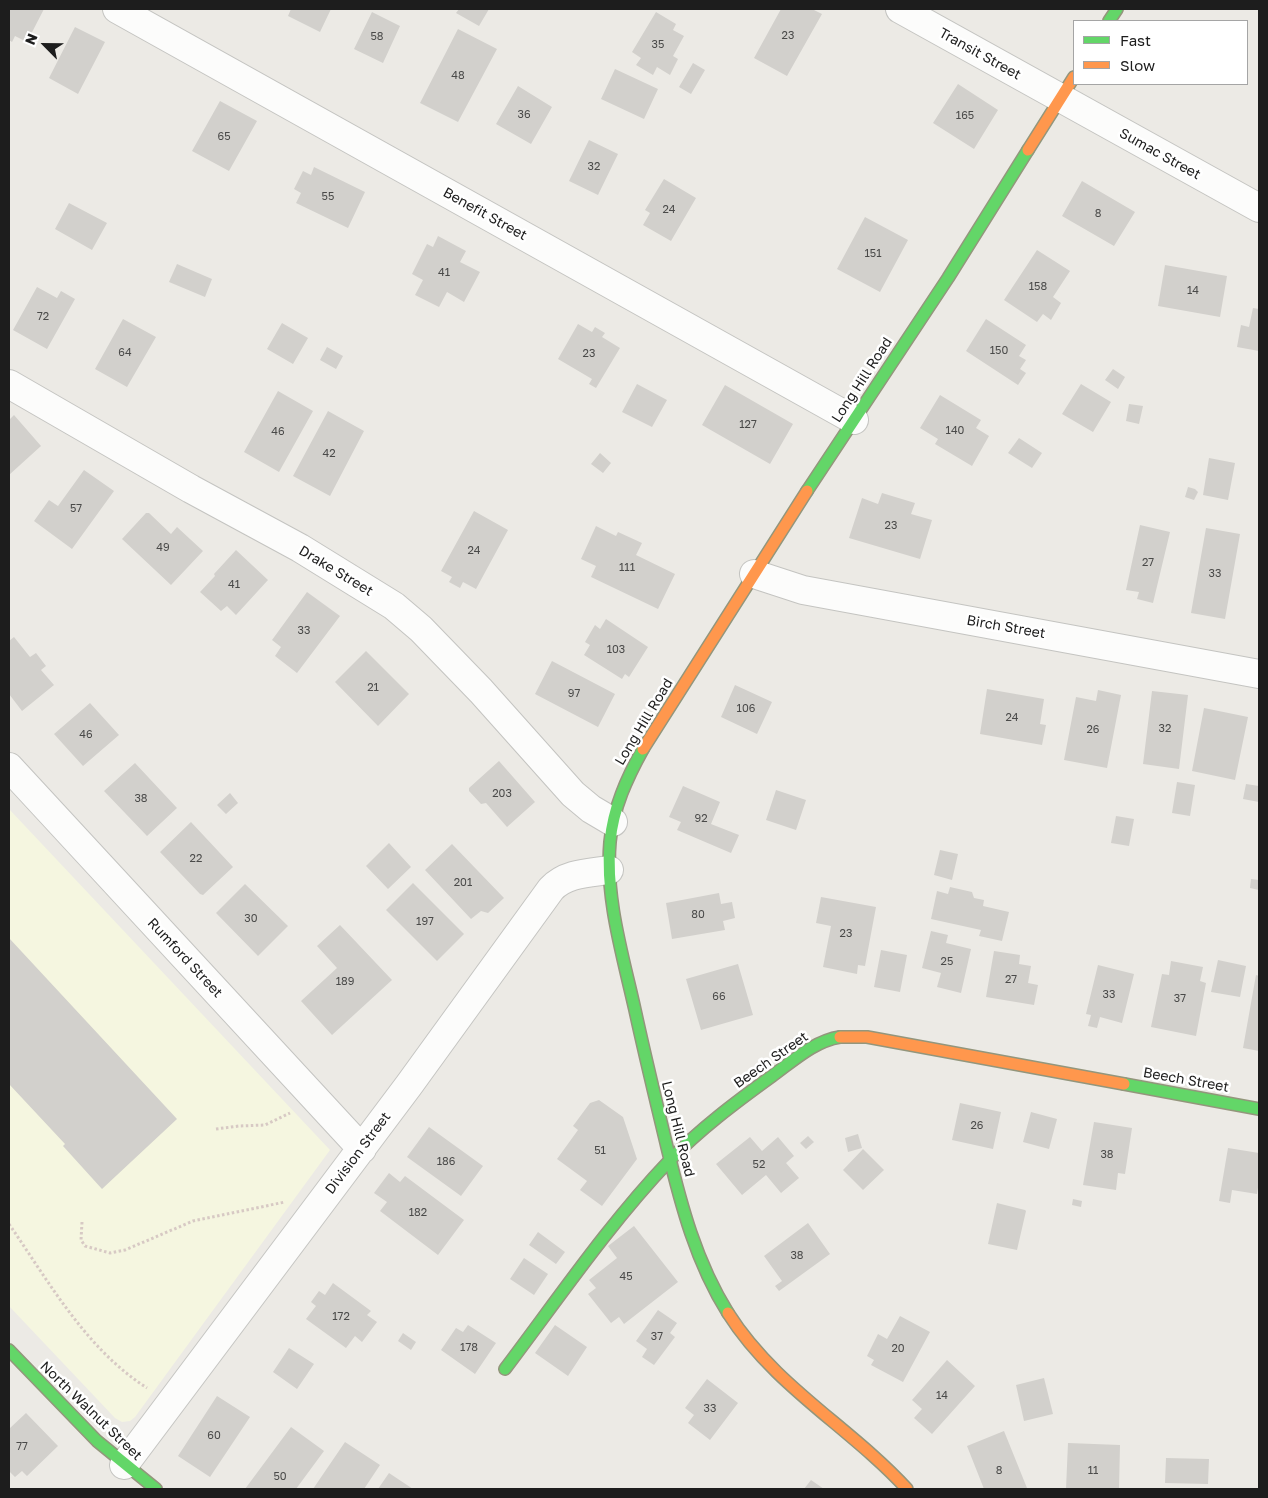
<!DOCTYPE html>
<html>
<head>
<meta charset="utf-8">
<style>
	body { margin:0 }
	#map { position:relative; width:1268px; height:1498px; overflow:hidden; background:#eceae5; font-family:"Golos Text",sans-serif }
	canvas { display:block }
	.frame { position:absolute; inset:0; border:10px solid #1d1d1d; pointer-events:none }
	.legend { position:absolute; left:1073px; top:20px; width:175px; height:65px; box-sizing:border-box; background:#fff; border:1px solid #a5a5a5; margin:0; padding:6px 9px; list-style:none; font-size:15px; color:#1d1d1d }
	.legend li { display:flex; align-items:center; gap:10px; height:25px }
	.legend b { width:25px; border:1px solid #a5a5a5 }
	.north { position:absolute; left:20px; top:20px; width:50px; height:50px; -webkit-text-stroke:4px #fff; paint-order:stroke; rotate:293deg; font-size:14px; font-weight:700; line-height:20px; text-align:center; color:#1d1d1d }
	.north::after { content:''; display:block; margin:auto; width:18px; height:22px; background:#1d1d1d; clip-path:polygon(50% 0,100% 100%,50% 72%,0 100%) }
</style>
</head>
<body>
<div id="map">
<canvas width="1268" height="1498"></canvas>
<div class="frame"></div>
<ul class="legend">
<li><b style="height:6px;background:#63d668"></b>Fast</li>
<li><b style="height:6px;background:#ff974d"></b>Slow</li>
</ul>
<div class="north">N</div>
</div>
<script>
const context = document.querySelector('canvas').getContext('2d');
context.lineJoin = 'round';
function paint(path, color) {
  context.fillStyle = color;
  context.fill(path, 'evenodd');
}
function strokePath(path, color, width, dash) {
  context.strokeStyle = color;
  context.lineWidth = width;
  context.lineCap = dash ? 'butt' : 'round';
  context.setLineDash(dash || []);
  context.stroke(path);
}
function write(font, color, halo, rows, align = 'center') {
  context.font = font + ' "Golos Text",sans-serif';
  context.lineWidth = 5;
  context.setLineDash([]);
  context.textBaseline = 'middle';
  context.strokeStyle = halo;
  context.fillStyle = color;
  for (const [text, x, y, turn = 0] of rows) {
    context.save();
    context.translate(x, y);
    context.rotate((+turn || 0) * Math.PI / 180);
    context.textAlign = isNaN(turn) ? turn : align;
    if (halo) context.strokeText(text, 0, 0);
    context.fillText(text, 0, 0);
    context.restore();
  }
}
paint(new Path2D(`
	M9,809L330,1150L135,1417L130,1421L122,1422L115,1418L9,1306Z`), '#f5f6e0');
paint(new Path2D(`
	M9,9H44L27,42L15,36L12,42L9,40Z
	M291,9H331L320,32L288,16Z
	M459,9H489L479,26L456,13Z
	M781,9H812L822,14L787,76L754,58Z
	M372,12L400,26L383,63L354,49Z
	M656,12L676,24L673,30L684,36L673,56L678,59L670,75L657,67L653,75L636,65L641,58L632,52Z
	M75,27L105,42L78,94L49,78Z
	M458,29L497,49L458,122L420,103Z
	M693,63L705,70L691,94L679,87Z
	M615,69L658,89L644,119L601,99Z
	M958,84L998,110L974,149L933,123Z
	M518,86L552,107L531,144L496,124Z
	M220,101L257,121L229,171L192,151Z
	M589,140L618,154L598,195L569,181Z
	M314,167L365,192L348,228L296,203L301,193L294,189L303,171L311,175Z
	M664,179L696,198L671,241L643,225L650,213L645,210Z
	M1082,181L1135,212L1114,246L1062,216Z
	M69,203L107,223L92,250L55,229Z
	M865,217L908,240L880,292L837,269Z
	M438,236L466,251L460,262L480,272L464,302L447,292L439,307L415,295L423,280L412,274L427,244L433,247Z
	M1037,250L1070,271L1053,297L1061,303L1051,320L1043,314L1037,322L1004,300Z
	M177,264L212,279L205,297L169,282Z
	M1165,265L1227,276L1220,317L1158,306Z
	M37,287L57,298L61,291L75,299L47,349L13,330Z
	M1253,308L1259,309V351L1237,347L1241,325L1249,327Z
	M123,319L156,337L127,387L95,369Z
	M986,319L1026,345L1019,356L1026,360L1020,369L1026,373L1018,385L966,351Z
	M282,323L308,338L293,364L267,349Z
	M578,324L592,332L595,327L605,333L602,337L620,348L596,388L589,384L592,379L558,359Z
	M327,347L343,356L336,369L320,360Z
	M1113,369L1125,377L1118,389L1105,380Z
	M637,384L667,400L652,427L622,412Z
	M1081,384L1111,402L1093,432L1062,414Z
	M725,385L793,424L770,464L702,425Z
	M278,391L313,411L279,472L244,452Z
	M940,395L981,420L976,428L989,436L972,466L935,444L938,439L920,428Z
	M1129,404L1143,406L1139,424L1126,421Z
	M328,411L364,431L330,496L293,476Z
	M14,415L41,446L9,475V420Z
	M1019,438L1042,453L1032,468L1008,453Z
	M600,453L611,463L603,473L591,464Z
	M1209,458L1235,463L1228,500L1203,495Z
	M84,470L114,491L72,549L34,521L49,500L58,506Z
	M1188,487L1195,489L1198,492L1194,500L1185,497Z
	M882,493L915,503L911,514L932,520L920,559L849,538L862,498L878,504Z
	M474,511L508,530L476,589L463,582L460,588L449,582L452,577L441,571Z
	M146,513H149L171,534L177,527L203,551L171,585L122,539Z
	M1140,525L1170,532L1153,603L1137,599L1139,592L1126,590Z
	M596,526L616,536L618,532L642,543L636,555L675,574L658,609L591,577L596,566L581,559Z
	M1206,528L1240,534L1225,619L1191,613Z
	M236,550L268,580L236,615L227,606L221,611L200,592L215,576L214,574Z
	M307,592L340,616L297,673L275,656L281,647L272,640Z
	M606,619L648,647L629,677L625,674L622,679L584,655L590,645L585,642L595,625L600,629Z
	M14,637L30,657L36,653L46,666L41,670L54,685L22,711L9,694V641Z
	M366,651L409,694L378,726L335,682Z
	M552,661L615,694L598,727L535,694Z
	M735,685L772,702L757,734L721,717Z
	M987,689L1044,699L1040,724L1046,725L1042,745L980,734Z
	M1098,690L1121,695L1107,768L1064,760L1076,697L1096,701Z
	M1152,691L1188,695L1179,769L1143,764Z
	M90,703L119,735L83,766L54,734Z
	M1204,708L1248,717L1235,780L1192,771Z
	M499,761L535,802L507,827L486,803L481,804L469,791V788Z
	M135,763L177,808L147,836L104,791Z
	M1177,782L1195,785L1190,816L1172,813Z
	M1246,784L1259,786V802L1243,799Z
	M683,786L720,802L711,824L739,835L731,853L677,830L681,822L669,817Z
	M776,790L806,800L796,830L766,820Z
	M230,793L238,803L226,814L217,805Z
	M1116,816L1134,819L1129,846L1111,843Z
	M191,822L233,867L203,895L200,894L160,852Z
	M389,843L411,867L388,889L366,866Z
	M452,844L504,898L488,913L481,911L471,919L425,870Z
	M940,850L958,854L952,880L934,875Z
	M1251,879L1259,880V890L1250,888Z
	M413,883L464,934L437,961L386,910Z
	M245,884L288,926L258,956L216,913Z
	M950,887L972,892L974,898L984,900L983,906L1009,912L1002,941L979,936L981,930L931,919L937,891L948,894Z
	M719,893L721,904L732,902L735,918L723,921L725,930L672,939L666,903Z
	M821,897L876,907L865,966L858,965L857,974L823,967L831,926L816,923Z
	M340,925L392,980L332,1035L301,1001L337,968L317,946Z
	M931,931L948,935L946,943L971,949L961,993L937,987L941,973L922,968Z
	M9,938L177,1119L102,1189L63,1146L65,1144L9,1084Z
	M881,950L907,955L900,992L874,987Z
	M994,951L1020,955L1019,964L1031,966L1028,983L1038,985L1034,1005L986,997Z
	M1218,960L1246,966L1240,997L1211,992Z
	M1171,961L1203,967L1200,981L1206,983L1196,1036L1151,1027L1162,974L1169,975Z
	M738,964L753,1015L701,1030L686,979Z
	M1098,965L1134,974L1122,1023L1100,1017L1097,1028L1088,1026L1091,1015L1086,1014Z
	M1256,975L1259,976V1051L1243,1048Z
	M599,1100L623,1117L637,1159L602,1206L580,1190L587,1181L557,1159L578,1130L573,1126L590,1103Z
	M960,1103L1001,1112L993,1149L952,1140Z
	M1031,1112L1057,1119L1049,1149L1023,1142Z
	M1094,1122L1132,1128L1125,1174L1118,1173L1116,1190L1083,1185Z
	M429,1127L483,1166L461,1196L407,1157Z
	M858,1134L862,1148L848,1152L845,1138Z
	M808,1136L814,1142L806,1149L800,1143Z
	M750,1137L762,1151L778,1137L794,1156L786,1163L799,1178L781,1193L766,1175L742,1195L716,1164Z
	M1228,1148L1259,1153V1181L1257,1194L1232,1190L1230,1203L1219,1201Z
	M863,1149L884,1170L863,1190L843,1170Z
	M389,1173L400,1182L405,1176L464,1220L438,1255L380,1211L387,1202L374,1193Z
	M1073,1199L1082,1201L1081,1207L1072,1205Z
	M997,1203L1025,1210L1026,1211L1017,1250L988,1244Z
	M808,1223L830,1254L779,1291L775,1286L782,1281L764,1256Z
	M634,1226L678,1282L624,1324L619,1317L611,1323L588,1294L596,1288L589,1280L617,1258L608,1246Z
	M538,1232L565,1252L556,1264L529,1245Z
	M524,1258L548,1274L534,1295L510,1279Z
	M333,1283L371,1311L367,1315L377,1322L362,1342L355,1336L346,1348L306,1319L316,1306L311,1302L319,1291L325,1295Z
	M658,1310L677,1323L670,1333L675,1337L654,1365L642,1357L647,1349L636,1341Z
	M900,1316L930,1332L903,1382L871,1365L874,1360L867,1356L878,1334L887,1339Z
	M468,1325L496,1343L475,1374L441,1350L456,1328L463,1332Z
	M555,1325L587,1347L568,1376L535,1353Z
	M403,1333L416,1342L411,1350L398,1341Z
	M289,1348L314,1364L297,1389L273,1372Z
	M947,1360L975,1386L932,1434L914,1418L922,1409L912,1400Z
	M1044,1378L1053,1414L1024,1421L1016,1385Z
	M707,1379L738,1403L710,1440L688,1423L694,1415L685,1408Z
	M217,1396L250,1417L210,1477L178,1456Z
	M26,1413L58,1446L27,1476L22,1471L15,1477L9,1471V1429Z
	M291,1427L324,1451L296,1489H245Z
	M1004,1431L1027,1488L1024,1489H984L967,1446Z
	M345,1442L380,1465L364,1489H313Z
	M1068,1443L1120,1445L1119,1489H1066Z
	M1166,1458L1209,1459L1208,1484L1165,1483Z
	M389,1473L413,1489H378Z
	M811,1480L824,1489H804Z`), '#d2d0cc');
const street = new Path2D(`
	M117,9L854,420
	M900,9L1259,208
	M9,384L191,489L300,548L394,606L421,629L481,691L573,794L591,809L613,822
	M754,574L803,590L1259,674
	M9,767L362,1149
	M124,1465L409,1085L551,889C566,873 589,873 609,870`);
const fast = new Path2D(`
	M1109,21L1117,9
	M807,491L948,278L1028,150
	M643,749C627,778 613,808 610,842C605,898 623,956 635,1010C645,1056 656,1101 667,1147C681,1205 696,1262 728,1313
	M1124,1084L1259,1109
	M9,1350L97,1441L156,1489
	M505,1369C558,1299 609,1224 669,1161C700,1129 736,1102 772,1076C793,1061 814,1041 840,1037`);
const slow = new Path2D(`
	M1028,150L1074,77
	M643,749L807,491
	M840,1037H867L1124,1084
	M728,1313C774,1386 850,1427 907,1489`);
strokePath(street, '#c4c4c1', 30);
strokePath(fast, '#93967c', 14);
strokePath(slow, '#93967c', 14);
strokePath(new Path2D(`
	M216,1129L239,1126L265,1125L290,1113
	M82,1222L81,1240L85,1246L110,1253L125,1250L193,1221L285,1202
	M9,1224C49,1282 86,1349 147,1388`), '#d7c9c4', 3, [2.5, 2.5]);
strokePath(street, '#fcfcfb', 28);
strokePath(fast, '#63d668', 11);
strokePath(slow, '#ff974d', 11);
write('11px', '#4a4a49', null, [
	["23",788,36],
	["58",377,37],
	["35",658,45],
	["48",458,76],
	["36",524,115],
	["165",965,116],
	["65",224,137],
	["32",594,167],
	["55",328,197],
	["24",669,210],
	["8",1098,214],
	["151",873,254],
	["41",444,273],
	["158",1038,287],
	["14",1193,291],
	["72",43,317],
	["150",999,351],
	["64",125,353],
	["23",589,354],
	["127",748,425],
	["140",955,431],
	["46",278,432],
	["42",329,454],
	["57",76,509],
	["23",891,526],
	["49",163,548],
	["24",474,551],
	["27",1148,563],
	["111",627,568],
	["33",1215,574],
	["41",234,585],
	["33",304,631],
	["103",616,650],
	["21",373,688],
	["97",574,694],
	["106",746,709],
	["24",1012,718],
	["32",1165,729],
	["26",1093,730],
	["46",86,735],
	["203",502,794],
	["38",141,799],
	["92",701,819],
	["22",196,859],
	["201",463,883],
	["80",698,915],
	["30",251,919],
	["197",425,922],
	["23",846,934],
	["25",947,962],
	["27",1011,980],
	["189",345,982],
	["33",1109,995],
	["66",719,997],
	["37",1180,999],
	["26",977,1126],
	["51",600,1151],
	["38",1107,1155],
	["186",446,1162],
	["52",759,1165],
	["182",418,1213],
	["38",797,1256],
	["45",626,1277],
	["172",341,1317],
	["37",657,1337],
	["178",469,1348],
	["20",898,1349],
	["14",942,1396],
	["33",710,1409],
	["60",214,1436],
	["77",22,1447],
	["8",999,1471],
	["11",1093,1471],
	["50",280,1477]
]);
write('14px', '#1d1d1d', '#fff', [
	["Transit Street",980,54,29],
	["Sumac Street",1160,154,29],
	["Benefit Street",485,214,29],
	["Long Hill Road",862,380,-57],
	["Drake Street",336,571,31],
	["Birch Street",1006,627,10],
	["Long Hill Road",644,722,-59],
	["Rumford Street",185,958,47],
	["Beech Street",771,1060,-35],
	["Beech Street",1186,1080,10],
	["Long Hill Road",678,1129,76],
	["Division Street",358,1153,-53],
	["North Walnut Street",91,1411,44]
]);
</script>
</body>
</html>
